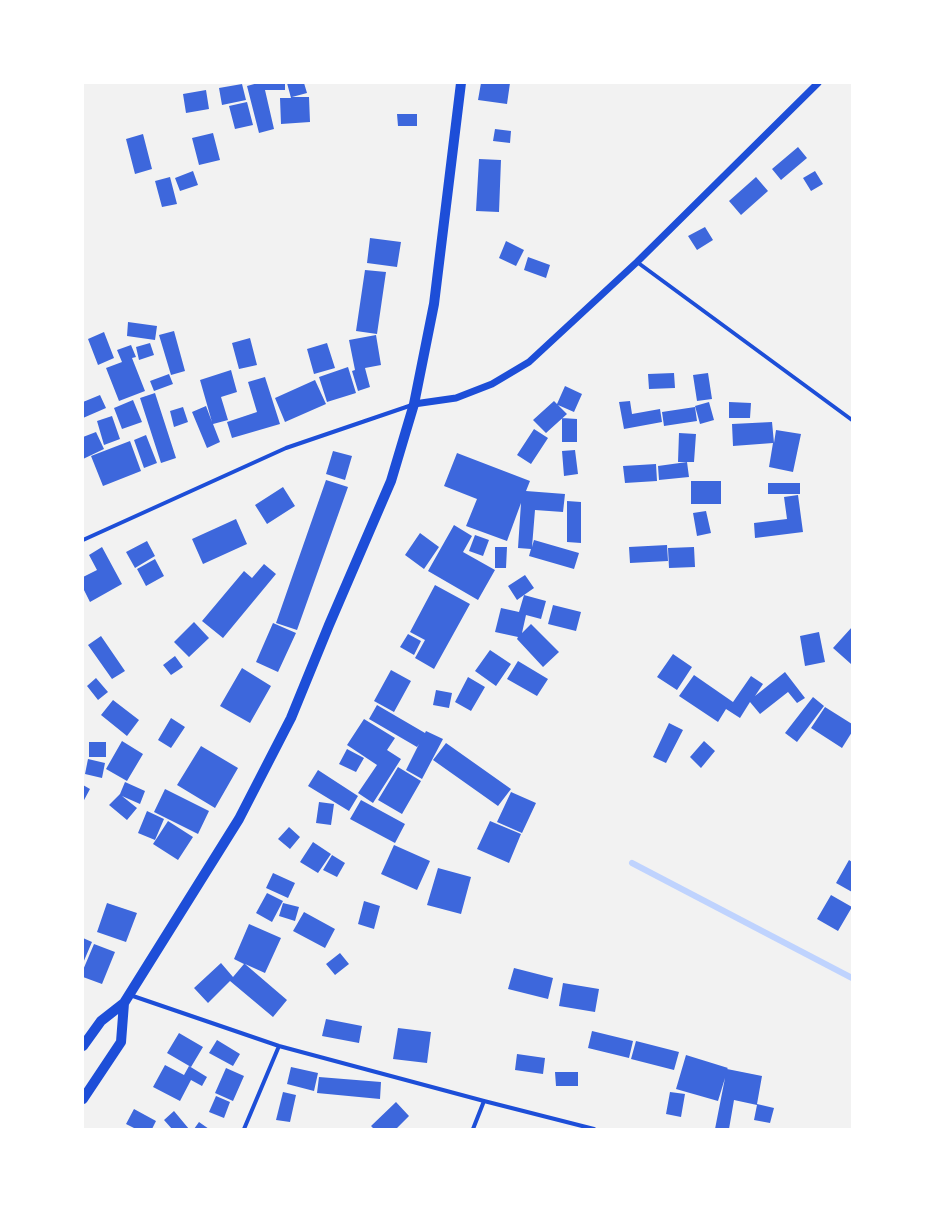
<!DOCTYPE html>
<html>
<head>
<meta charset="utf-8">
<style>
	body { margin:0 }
	#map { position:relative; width:935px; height:1212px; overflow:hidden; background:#f2f2f2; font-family:"PT Serif",serif }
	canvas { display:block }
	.frame { position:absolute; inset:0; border:84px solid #fff; pointer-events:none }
</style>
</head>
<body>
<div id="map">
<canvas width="935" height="1212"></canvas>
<div class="frame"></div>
</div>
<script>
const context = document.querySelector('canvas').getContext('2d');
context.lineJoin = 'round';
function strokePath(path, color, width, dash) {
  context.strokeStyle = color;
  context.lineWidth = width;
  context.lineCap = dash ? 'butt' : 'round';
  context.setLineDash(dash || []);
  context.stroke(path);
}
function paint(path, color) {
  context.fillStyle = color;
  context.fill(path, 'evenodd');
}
strokePath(new Path2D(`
	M632,863L852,978`), '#bfd3fe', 6);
paint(new Path2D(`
	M258,83H285V90H265L274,129L259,133L247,86Z
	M287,83H304L307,93L292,97H309L310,122L281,124L280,98H291Z
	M481,83H510L507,104L478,100Z
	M242,84L246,100L222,105L219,88Z
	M206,90L209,109L186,113L183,94Z
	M247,102L253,125L235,129L229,106Z
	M397,114H417V126H398Z
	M495,129L511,131L510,143L493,141Z
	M213,133L220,160L199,165L192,138Z
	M143,134L152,169L135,174L126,139Z
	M798,147L807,158L781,180L772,169Z
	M479,159L501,160L499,212L476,211Z
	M193,171L198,185L180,191L175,178Z
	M815,171L823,184L811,191L803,178Z
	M170,177L177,204L162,207L155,181Z
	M756,177L768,191L741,215L729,201Z
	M705,227L713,240L697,250L688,236Z
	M370,238L401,242L397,267L367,263Z
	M506,241L524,250L516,266L499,258Z
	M528,257L550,265L546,278L524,270Z
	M365,270L386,272L377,334L356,331Z
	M128,322L157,326L155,340L127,336Z
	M174,331L185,371L171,375L159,335Z
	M104,332L114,358L98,365L88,339Z
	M376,335L381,365L365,368L370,387L358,391L352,371L355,370L349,340Z
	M250,338L257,365L239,369L232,343Z
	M150,343L154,355L139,360L136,347Z
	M327,343L335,368L314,374L307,349Z
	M131,345L136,357L132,358L145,391L119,401L106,368L122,362L117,350Z
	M348,367L356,393L327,402L319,377Z
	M231,370L237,392L221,397L228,420L213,424L220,442L207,448L192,412L206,406L212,422L200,380Z
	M674,373L675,388L649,389L648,374Z
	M708,373L712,399L697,401L693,375Z
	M169,374L173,384L154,391L150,381Z
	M265,377L280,424L232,438L227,422L257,412L248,382Z
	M315,380L326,404L285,422L275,398Z
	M565,386L582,394L574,412L558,405L567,414L546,433L533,420L554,401L557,404Z
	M155,393L176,458L161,463L140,398Z
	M100,395L106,408L83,418V402Z
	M133,400L142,422L122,429L114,408Z
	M630,401L632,414L660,409L662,422L624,429L619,402Z
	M709,402L714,420L700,424L695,406Z
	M729,402L751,403L750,418H729Z
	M183,407L188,422L174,427L170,411Z
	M695,407L697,421L664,426L662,412Z
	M112,416L120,439L104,445L97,421Z
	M562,418L577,419V442H562Z
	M772,422L774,443L776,430L801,434L793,472L769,467L773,443L733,446L732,424Z
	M534,429L548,438L531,464L517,455Z
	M96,432L104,449L83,459V437Z
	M679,433L696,434L694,462H678Z
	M146,435L157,463L144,468L134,440Z
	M130,441L141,471L103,486L91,456Z
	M575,450L578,474L564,476L562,451Z
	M333,451L352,456L345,480L326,474Z
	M457,453L530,481L526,491L565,494L563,512L535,510L532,547L534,540L579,553L574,569L529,556L531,549L518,548L521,503L507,541L466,526L477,499L444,486Z
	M687,462L689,477L659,480L658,466Z
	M656,464L657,481L625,483L623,466Z
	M326,480L348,487L297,630L276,623Z
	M691,481H721V504H691Z
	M768,483H800V494H768Z
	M283,487L295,506L267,524L255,505Z
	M798,495L803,532L755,538L754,523L787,519L784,497Z
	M567,501L581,502V543L567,542Z
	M706,511L711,533L697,536L693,513Z
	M236,519L247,544L203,564L192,539Z
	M454,525L472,536L463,552L495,570L478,600L428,571Z
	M420,533L439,547L424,569L405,555Z
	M475,535L489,540L483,556L469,551Z
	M147,541L155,556L135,568L126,552Z
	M667,545L668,561L630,563L629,547Z
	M102,547L122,584L90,602L83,588V577L97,570L89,555Z
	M495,547H507L506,568H495Z
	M694,547L695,567L669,568L668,548Z
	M155,559L164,576L146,586L137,569Z
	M264,564L276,574L223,638L202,621L244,571L252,578Z
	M525,575L534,588L524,595L546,601L541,619L526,615L522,633L531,624L559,652L543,667L517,639L518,637L495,632L501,608L519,612L524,595L517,600L508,586Z
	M435,585L470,604L434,669L415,658L425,640L410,632Z
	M553,605L581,612L576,631L548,624Z
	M194,622L209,638L189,657L174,642Z
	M273,623L296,633L278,672L256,662Z
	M852,627V663L851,664L833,648Z
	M819,632L825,662L805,666L800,636Z
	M408,634L421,641L414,655L400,647Z
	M101,636L125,671L112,679L88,645Z
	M490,650L511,664L496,686L475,671Z
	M673,654L692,667L677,690L657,677Z
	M175,656L183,667L171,675L163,665Z
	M518,661L548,679L537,696L507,679Z
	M242,668L271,686L250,723L220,706Z
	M391,670L411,681L394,712L374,701Z
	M785,672L805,698L797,703L788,692L760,714L750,702L740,718L726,709L718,722L679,696L694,675L733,702L751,676L763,684L755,696Z
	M468,677L485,687L471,711L455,702Z
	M96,678L108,692L98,700L87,686Z
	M436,690L452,693L449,708L433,705Z
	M813,697L824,706L797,742L785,733Z
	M113,700L139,720L127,736L101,715Z
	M377,705L425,733L426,731L443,739L422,779L406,770L419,744L417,747L369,719Z
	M825,707L852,724V732L842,748L811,728Z
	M171,718L185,727L171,748L158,740Z
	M364,719L395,738L387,750L401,759L373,803L358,793L377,765L347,745Z
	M669,723L683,730L666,763L653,757Z
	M122,741L143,754L127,781L106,769Z
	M704,741L715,751L701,768L690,757Z
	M89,742H106V757H89Z
	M446,743L511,789L498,806L433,760Z
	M201,746L238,768L215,808L177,785Z
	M347,749L364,758L356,772L339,764Z
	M88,759L105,763L102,778L85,774Z
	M398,767L421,781L402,814L378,800Z
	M318,770L358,796L349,811L308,786Z
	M125,782L145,791L140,804L122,796L137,808L127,820L109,805L120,794Z
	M83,785L90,789L83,802Z
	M165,789L209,811L198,834L154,812Z
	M511,792L536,803L522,833L497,822Z
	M361,800L405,824L395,843L350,819Z
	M319,802L334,804L331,825L316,823Z
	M147,811L164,819L155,840L138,833Z
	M168,821L193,837L178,860L153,844Z
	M490,821L521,834L509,863L477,849Z
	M289,827L300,837L290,849L278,839Z
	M313,842L331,854L318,873L300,862Z
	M394,845L430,861L417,890L381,874Z
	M332,855L345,863L337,877L323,870Z
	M849,860L852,862V892L836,883Z
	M438,868L471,877L461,914L427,905Z
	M273,873L295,883L288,898L266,888Z
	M267,893L283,901L272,922L256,913Z
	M831,895L852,907L838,931L817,919Z
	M364,901L380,906L374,929L358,924Z
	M107,903L137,913L126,942L97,932Z
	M283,903L299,907L295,921L279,916Z
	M304,912L335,929L325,948L293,931Z
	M249,924L281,938L265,973L245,964L287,1000L273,1017L230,981L208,1003L194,988L221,963L233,977L244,964L234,959Z
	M83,938L92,942L83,963Z
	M94,944L115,952L102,984L83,977V970Z
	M340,953L349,964L335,975L326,964Z
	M514,968L553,978L548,999L508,989Z
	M563,983L599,989L595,1012L559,1006Z
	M326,1019L362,1026L359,1043L322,1036Z
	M398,1028L431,1032L427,1063L393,1059Z
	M592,1031L633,1041L629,1058L588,1048Z
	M179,1033L203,1047L191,1067L167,1053Z
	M217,1040L240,1054L233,1066L209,1053Z
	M636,1041L679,1052L674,1070L631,1059Z
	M517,1054L545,1058L543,1074L515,1070Z
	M686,1055L728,1068L727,1069L762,1076L757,1104L774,1108L770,1123L754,1120L757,1105L734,1100L729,1129H715L725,1078L718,1101L676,1089Z
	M165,1065L184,1075L189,1066L207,1077L202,1086L191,1080L180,1101L153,1087Z
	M291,1067L318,1073L314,1091L287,1084Z
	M226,1068L244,1076L233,1101L215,1093Z
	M555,1072H578V1086H556Z
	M319,1077L381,1082L380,1099L317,1093Z
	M283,1092L296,1095L290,1122L276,1120Z
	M670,1092L685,1094L681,1117L666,1114Z
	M216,1096L230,1102L224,1118L209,1112Z
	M396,1102L409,1116L396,1129H374L371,1126Z
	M134,1109L156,1121L152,1129H136L126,1124Z
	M174,1111L189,1129H172L164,1120Z
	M199,1122L209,1129H194Z`), '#3d67dc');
strokePath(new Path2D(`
	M637,262L852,420
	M83,540L286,448L412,405
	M130,995L279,1046L484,1101L594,1129
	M244,1129L279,1046
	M473,1129L484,1101`), '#1d4ed8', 4);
strokePath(new Path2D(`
	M414,404L456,398L492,384L529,362L637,262L818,83`), '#1d4ed8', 7);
strokePath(new Path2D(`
	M83,1046L101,1021L124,1003L239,819L291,718L329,625L391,481L414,404L434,304L461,83
	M83,1099L121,1042L124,1003`), '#1d4ed8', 10);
</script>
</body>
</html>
